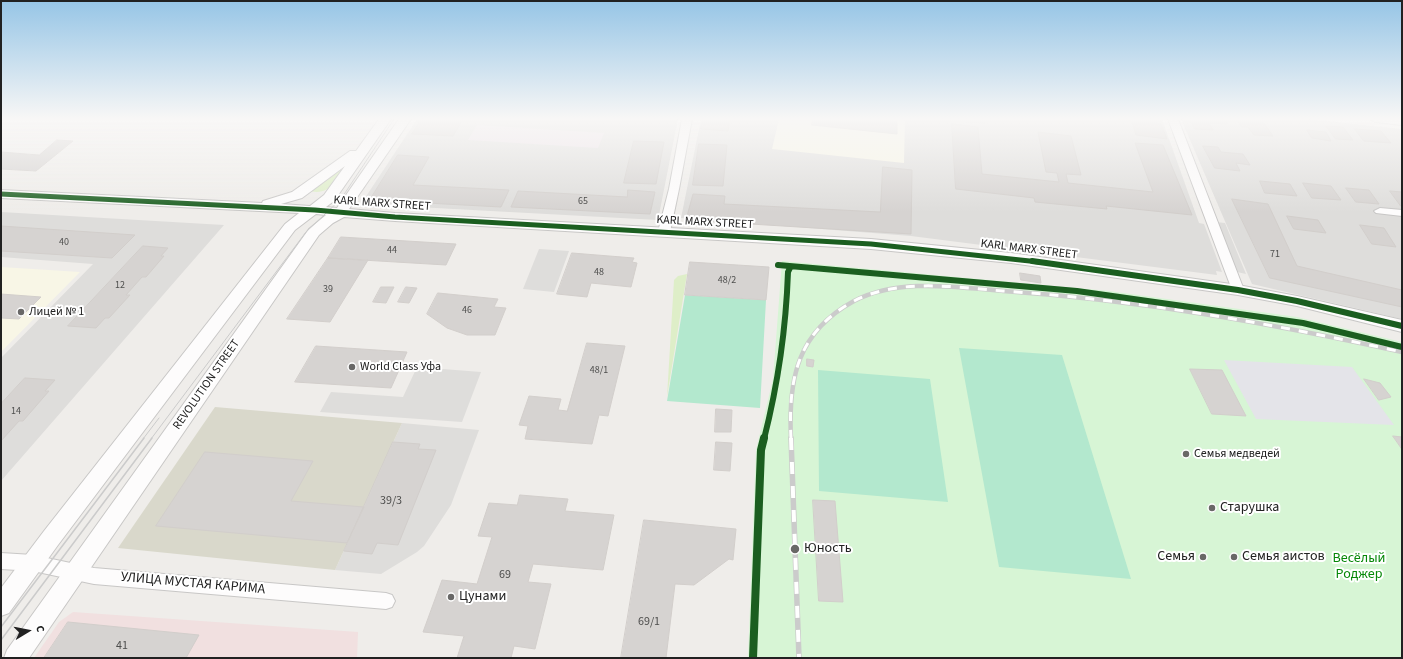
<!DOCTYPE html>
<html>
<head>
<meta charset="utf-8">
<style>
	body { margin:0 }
	#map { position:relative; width:1403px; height:659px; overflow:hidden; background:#efedea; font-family:"Source Sans 3",sans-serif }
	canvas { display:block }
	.frame { position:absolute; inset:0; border:2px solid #212121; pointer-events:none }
	.north { position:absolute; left:8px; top:611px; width:40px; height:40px; -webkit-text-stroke:3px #fff; paint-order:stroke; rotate:80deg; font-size:11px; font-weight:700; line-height:16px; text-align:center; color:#212121 }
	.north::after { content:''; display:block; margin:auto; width:14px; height:18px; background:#212121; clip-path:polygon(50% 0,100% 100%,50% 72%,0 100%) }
</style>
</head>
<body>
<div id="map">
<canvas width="1403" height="659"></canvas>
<div class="frame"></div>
<div class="north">С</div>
</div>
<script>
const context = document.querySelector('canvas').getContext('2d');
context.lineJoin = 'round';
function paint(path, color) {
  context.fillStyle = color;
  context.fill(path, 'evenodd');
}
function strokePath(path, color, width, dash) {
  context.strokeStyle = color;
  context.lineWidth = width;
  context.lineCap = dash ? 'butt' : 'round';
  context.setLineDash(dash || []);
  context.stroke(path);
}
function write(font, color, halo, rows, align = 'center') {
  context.font = font + ' "Source Sans 3",sans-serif';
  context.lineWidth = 4;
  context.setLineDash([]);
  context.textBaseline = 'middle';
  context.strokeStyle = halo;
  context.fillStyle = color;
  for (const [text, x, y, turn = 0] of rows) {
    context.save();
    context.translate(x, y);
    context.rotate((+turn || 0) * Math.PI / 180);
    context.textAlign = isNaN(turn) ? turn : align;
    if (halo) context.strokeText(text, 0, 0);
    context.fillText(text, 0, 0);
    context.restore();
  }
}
paint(new Path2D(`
	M417,119H678L658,220L361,204Z
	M701,119H1162L1199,223L1204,224L1222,272L1216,271L1217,275L911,236L681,218Z
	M1181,119H1308L1402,129V319L1252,284Z
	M1,212L224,225L1,481V358L93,264L1,257Z
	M1216,222L1225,223L1246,274L1237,272Z
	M539,249L569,251L554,292L523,289Z
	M417,367L481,372L462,422L320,412L331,392L403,397Z
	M402,423L479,430L451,505L424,546L417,552L381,574L335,570Z`), '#dedddb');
paint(new Path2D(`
	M73,612L358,632L357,658H34L59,622Z`), '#f1e0e0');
paint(new Path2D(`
	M477,125L604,133L598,148L468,140Z`), '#ede2e9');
paint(new Path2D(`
	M779,119H905L904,163L772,149Z
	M1,267L80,272L1,352Z`), '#f8f6e6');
paint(new Path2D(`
	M215,407L402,423L335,570L118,548Z`), '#d9d8cb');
paint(new Path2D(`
	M347,165C337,179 330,196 310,191Z
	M687,274L667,397L674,280L678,276Z`), '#deeec8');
paint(new Path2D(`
	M782,261L1109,291L1297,317L1402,342V658H748L756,450L773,379Z`), '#d7f5d5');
paint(new Path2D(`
	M685,295L766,300L760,408L667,401Z
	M959,348L1062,355L1131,579L999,567Z
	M818,370L930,379L948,502L819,491Z`), '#b3e8ce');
paint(new Path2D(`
	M1224,360L1352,367L1394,425L1256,419Z`), '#e4e4e9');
const building = new Path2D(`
	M422,119H463L453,136L412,134Z
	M703,119H730L728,131L701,129Z
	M813,119H874L897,122V134L812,125Z
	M958,119H985V123L958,121Z
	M1116,119H1155L1157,124H1161L1167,139L1136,135L1132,121Z
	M1190,119H1224L1227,124L1209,123L1213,130L1195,129Z
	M1237,119H1261L1273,136L1254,135L1248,127H1242Z
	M952,124L978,127L982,174L1059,182L1057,173L1046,172L1038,132L1071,136L1081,175L1066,174L1068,183L1153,192L1135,143L1163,145L1192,215L1106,206L1107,209L1035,202L1034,198L956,189Z
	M1326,126L1343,127L1353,140L1336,139Z
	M1355,129L1381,131L1391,143L1364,141Z
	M1307,130L1326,132L1331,141L1312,138Z
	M57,140L73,141L36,171L1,169V152L39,155Z
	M634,141L664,142L656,184L624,183Z
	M699,144L727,145L723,186L693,185Z
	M1203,146L1218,147L1221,152L1243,154L1250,165L1236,163L1240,171L1215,168Z
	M398,155L429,157L413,185L509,190L501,207L370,200Z
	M883,167L912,170L911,234L686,220L693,194L725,196L724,204L880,212Z
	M1260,181L1290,184L1297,196L1265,193Z
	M1303,183L1331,186L1341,200L1312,198Z
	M1346,188L1369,190L1379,204L1356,202Z
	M628,190L655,192L650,214L511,207L518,191L627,197Z
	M1390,191L1402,192V206H1401Z
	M1232,199L1268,204L1297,266L1402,290V307L1270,278Z
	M1287,216L1318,220L1326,233L1294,229Z
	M1360,225L1384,228L1396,247L1372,244Z
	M1,226L135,235L112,258L1,251Z
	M341,237L456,244L446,265L328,258Z
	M143,246L168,248L161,256H164L146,277H142L126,295H130L109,318H105L96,328L68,326Z
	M572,253L634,258L632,262L637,263L631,287L591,283L587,297L557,294Z
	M328,258L368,260L330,322L287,319Z
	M690,262L769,267L766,300L685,295Z
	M1020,273L1040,276L1041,283L1021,280Z
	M381,287H394L386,303L373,302Z
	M406,287L417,288L409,303L398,302Z
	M438,293L498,299L494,307L506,308L495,335H467L447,328L427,314Z
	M1,294L41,297L19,319L1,318Z
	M587,343L625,346L608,416L599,415L592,444L525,439L528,426L519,425L529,396L561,399L558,410L567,411Z
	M316,346L407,352L391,388L295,382Z
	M807,359L814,360L813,367L807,366Z
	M1190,369L1222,370L1246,416L1212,414Z
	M25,378L55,380L45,391H49L23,421H19L1,441V404Z
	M1364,379L1380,383L1391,397L1379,400Z
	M716,409L732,410L731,432H715Z
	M1393,436L1402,437V449Z
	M393,442L420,444L418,449L436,450L398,545L377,543L372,554L344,551Z
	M716,442L732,443L730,471L714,470Z
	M205,452L313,461L291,501L364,507L347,543L156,526Z
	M520,495L568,499L565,511L614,515L603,570L533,564L528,582L551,584L535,649L514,646L511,658H457L464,636L423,632L442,580L477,584L492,537L478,536L489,503L517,505Z
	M813,500L835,501L843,602L819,601Z
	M644,520L736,529L733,560L729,559L694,585L675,584L666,658H621Z
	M68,622L199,635L186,658H44Z`);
paint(building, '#d6d3d1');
strokePath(building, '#d2cecb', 1);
const minor = new Path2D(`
	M682,119H692L679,189L670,232L668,235H660L658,232L669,189Z
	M1168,119H1178L1244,290L1242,293L1238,294L1234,293L1232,290Z
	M1370,119H1402V125L1375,122Z
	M1380,208L1402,210V216L1376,213L1374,211Z
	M1,553L33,555L94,568L386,593L392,595L395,601L392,607L386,609L94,584L33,571L1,569Z`);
const tertiary = new Path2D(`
	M379,119H391L334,201L326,207L337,208L399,119H411L349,209L395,213L871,239L1011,253L1238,285L1297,296L1402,320V332L1297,306L1238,295L1011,263L871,249L395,221L344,217L333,223L319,235L29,658H4L7,650L309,229L326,215L316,214L295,230L58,545L9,613L1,616V588L44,531L285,224L299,213L1,198V190L262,203L263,201L292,192L350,151H356ZM345,166L324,195L310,206L281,204L302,198Z`);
strokePath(minor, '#c8c7c6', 2);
strokePath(tertiary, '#c8c7c6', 2);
paint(minor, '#fdfcfc');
paint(tertiary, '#fdfcfc');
strokePath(new Path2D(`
	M143,439L159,418
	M151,439L306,232L341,199L394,119`), '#cbcbcb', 1);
strokePath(new Path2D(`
	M1,627L144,438
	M1,640L152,438`), '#cbcbcb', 1.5);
const railFar1 = new Path2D(`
	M791,439C788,379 797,332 854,301C899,278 954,287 1003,291C1139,300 1269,323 1402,352`);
const rail = new Path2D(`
	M791,438L799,658`);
strokePath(railFar1, '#cbcbcb', 4.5);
strokePath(rail, '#cbcbcb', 5.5);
strokePath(railFar1, '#fff', 3, [9]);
strokePath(rail, '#fff', 4, [12]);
strokePath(new Path2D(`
	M1,194L315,210L395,217L871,244L1039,262`), '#1b5e20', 5);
strokePath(new Path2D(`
	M1032,261L1238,290L1297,301L1402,326
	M778,265L1077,291L1303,323L1402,347
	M764,439C778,384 786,329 788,272L790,268`), '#1b5e20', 6);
strokePath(new Path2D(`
	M753,658L761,450L764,438`), '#1b5e20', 8);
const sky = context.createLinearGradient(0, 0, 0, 212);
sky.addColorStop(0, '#96c5e6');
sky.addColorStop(0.56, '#f8f7f6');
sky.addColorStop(1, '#f8f7f600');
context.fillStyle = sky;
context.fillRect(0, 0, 1403, 212);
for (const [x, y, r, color] of [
	[21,312,4,"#696867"],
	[352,367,4,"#696867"],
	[1186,454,4,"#696867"],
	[1212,508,4,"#696867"],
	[795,549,5,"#696867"],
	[1203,557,4,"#696867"],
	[1234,557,4,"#696867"],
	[451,597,4,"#696867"]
]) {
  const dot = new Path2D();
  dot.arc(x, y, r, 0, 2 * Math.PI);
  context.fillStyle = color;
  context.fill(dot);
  strokePath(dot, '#fff', 1.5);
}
write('10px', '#4e4e4d', null, [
	["65",583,202],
	["40",64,243],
	["44",392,251],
	["71",1275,255],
	["48",599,273],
	["48/2",727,281],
	["12",120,286],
	["39",328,290],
	["46",467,311],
	["48/1",599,371],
	["14",16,412]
]);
write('12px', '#212121', '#fff', [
	["KARL MARX STREET",382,204,4],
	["KARL MARX STREET",705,223,3],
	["KARL MARX STREET",1029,250,7],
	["REVOLUTION STREET",207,385,-55]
]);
write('12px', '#212121', '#fff', [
	["Лицей № 1",29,312],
	["World Class Уфа",360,367],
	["Семья медведей",1194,454]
], 'left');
write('12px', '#4e4e4d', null, [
	["39/3",391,501],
	["69",505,575],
	["69/1",649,622],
	["41",122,646]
]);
write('14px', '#212121', '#fff', [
	["Старушка",1220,508],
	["Юность",804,549],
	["Семья",1195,557,"right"],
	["Семья аистов",1242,557],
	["Цунами",459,597]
], 'left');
write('14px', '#068808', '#fff', [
	["Весёлый",1359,559],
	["Роджер",1359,575]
]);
write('14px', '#212121', '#fff', [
	["УЛИЦА МУСТАЯ КАРИМА",193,584,5]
]);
</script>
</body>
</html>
